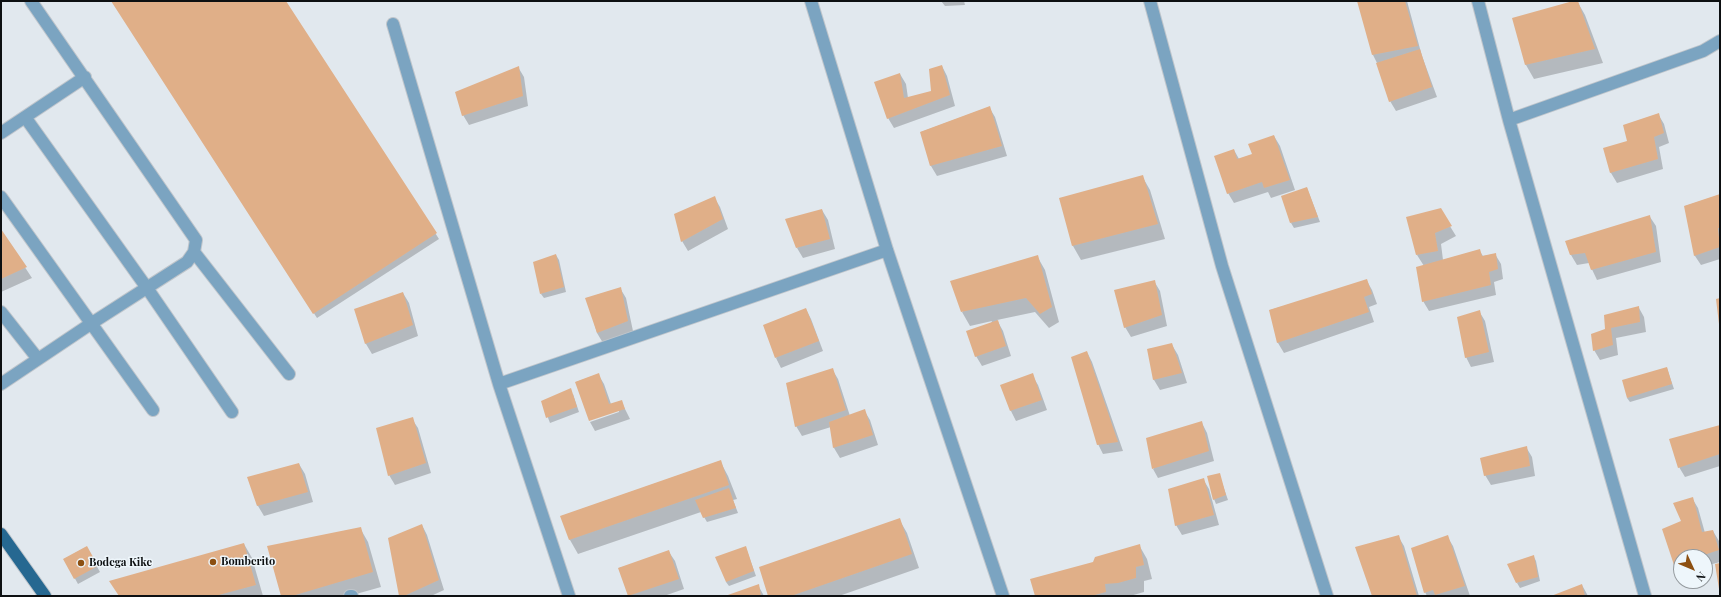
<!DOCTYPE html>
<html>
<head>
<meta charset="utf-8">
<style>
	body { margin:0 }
	#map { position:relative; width:1721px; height:597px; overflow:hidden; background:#e1e8ee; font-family:"Playfair Display",serif }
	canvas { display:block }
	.frame { position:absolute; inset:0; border:2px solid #0d1012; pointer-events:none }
	.north { position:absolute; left:1673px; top:549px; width:40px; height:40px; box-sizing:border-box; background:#eef6fb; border:1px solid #949a9e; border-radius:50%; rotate:134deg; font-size:11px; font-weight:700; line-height:16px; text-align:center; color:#0d1012 }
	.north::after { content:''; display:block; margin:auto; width:14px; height:18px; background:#8c4f11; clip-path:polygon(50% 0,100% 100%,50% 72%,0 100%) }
</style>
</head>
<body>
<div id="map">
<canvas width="1721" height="597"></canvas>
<div class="frame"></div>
<div class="north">N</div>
</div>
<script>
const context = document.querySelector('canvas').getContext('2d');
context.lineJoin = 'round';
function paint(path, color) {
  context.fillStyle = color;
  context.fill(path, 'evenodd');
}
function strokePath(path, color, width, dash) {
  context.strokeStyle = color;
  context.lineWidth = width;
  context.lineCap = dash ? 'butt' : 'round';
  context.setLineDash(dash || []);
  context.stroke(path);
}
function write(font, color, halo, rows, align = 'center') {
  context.font = font + ' "Playfair Display",serif';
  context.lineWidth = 3;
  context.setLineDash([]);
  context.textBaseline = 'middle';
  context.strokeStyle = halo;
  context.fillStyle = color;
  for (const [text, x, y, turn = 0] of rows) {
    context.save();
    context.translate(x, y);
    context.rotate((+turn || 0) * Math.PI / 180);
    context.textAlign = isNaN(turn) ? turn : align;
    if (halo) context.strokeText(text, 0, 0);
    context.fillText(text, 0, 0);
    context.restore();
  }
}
paint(new Path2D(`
	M112,1H285L439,239L317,318Z
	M941,1H964L965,5L945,6Z
	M1358,1H1407L1422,56L1437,97L1396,111L1390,101L1377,63L1373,55Z
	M1577,1L1585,15L1603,63L1534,79L1526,65L1513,19Z
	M942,66L947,76L955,106L894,128L888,118L900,74L906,84L908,98L932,92Z
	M518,67L524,77L528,106L469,125L463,115Z
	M989,107L995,117L1007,156L937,176L931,166L921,132Z
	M1658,114L1664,124L1669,143L1659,147L1663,169L1617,183L1611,173L1604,149L1628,142Z
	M1274,136L1280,146L1295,190L1271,198L1268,192L1234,203L1228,193L1234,150L1239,159L1253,155Z
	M1142,176L1150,190L1165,239L1081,260L1073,246L1060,199Z
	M1307,188L1320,222L1294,228L1291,223Z
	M1720,195V259L1701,265L1695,256L1685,206Z
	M714,197L720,207L728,229L688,251L682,241Z
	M822,210L828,220L835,249L803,258L797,248Z
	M1440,210L1456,236L1441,244L1443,260L1479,250L1483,256L1495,254L1501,264L1503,279L1494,282L1496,295L1429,311L1423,301L1424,266L1417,255Z
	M1650,217L1656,226L1661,262L1597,280L1589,263L1577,265L1571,255L1567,242Z
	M1,231L32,278L1,292Z
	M556,255L559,260L566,292L544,298L541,294Z
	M1037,256L1045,270L1059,322L1049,328L1035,312L997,320L1003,331L1011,356L982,366L976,356L992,321L970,326L962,312Z
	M1154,281L1160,291L1167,326L1131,337L1125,327Z
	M1367,281L1372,290L1377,304L1369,307L1374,322L1284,353L1278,343L1270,310Z
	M620,288L626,298L633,331L603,343L597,333L587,298Z
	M403,293L409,303L418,336L372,354L366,344L355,310Z
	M1639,308L1644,317L1646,332L1616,338L1618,355L1600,360L1594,350L1607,330Z
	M806,309L811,319L823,351L781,368L776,358Z
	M1479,311L1485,321L1494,362L1471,367L1466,357Z
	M1172,345L1178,355L1187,383L1160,390L1154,380L1148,349Z
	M1087,352L1092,362L1123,451L1103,454L1098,444Z
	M1667,368L1674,389L1630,402L1627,398Z
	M832,369L838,379L850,416L864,410L870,420L878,445L840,458L834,448L831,427L802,436L796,426Z
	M598,374L604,384L611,404L621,401L630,419L595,431L590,422L619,412V410L590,420V421L576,382Z
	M1032,375L1038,385L1047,410L1016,421L1011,411L1002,385Z
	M573,394L579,412L550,423L542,402Z
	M412,419L418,428L431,473L395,485L389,475Z
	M1202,423L1207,433L1214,461L1158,478L1153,469Z
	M1720,426V466L1685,477L1679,467Z
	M1526,447L1532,457L1535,476L1491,485L1485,475Z
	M720,461L728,476L737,499L733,500L738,513L707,522L701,512L578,554L570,540L562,516Z
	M299,464L305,474L313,502L264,516L258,506L248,478Z
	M1219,474L1228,500L1216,504L1214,499Z
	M1203,479L1209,489L1219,525L1182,535L1176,525Z
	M1692,498L1698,508L1705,533L1713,531L1719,541L1720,562L1705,566V557H1681V574L1675,564L1682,521Z
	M899,519L907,533L919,568L839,596H769Z
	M422,525L427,535L444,590L431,596H400Z
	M360,528L368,542L381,587L349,596H282Z
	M1398,536L1404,546L1419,596H1373Z
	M1447,536L1453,546L1470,596H1427L1425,592Z
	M244,544L252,558L263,596H119Z
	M1139,545L1147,559L1152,579L1144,581V592L1130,596H1036L1094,563Z
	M86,547L100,572L78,584L64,559Z
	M746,548L756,576L729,586L726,582Z
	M669,552L675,561L684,589L664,596H629L619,568Z
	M1534,557L1536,561L1540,581L1520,588L1517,583Z
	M758,585L764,596H728Z
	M1582,585L1588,596H1554Z`), '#0003');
paint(new Path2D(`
	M111,1H286L437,233L313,314Z
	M1357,1H1405L1418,46L1372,55Z
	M1573,1H1578L1595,49L1525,65L1512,18Z
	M1420,49L1432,87L1389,102L1376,63Z
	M942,65L950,95L887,119L874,82L900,73L904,98L931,91L929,69Z
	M519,66L523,96L462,116L455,92Z
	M990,106L1002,146L930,166L920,132Z
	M1659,113L1664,133L1654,137L1658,159L1610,173L1603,148L1627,141L1623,125Z
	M1274,135L1290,180L1264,188L1262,182L1227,194L1214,156L1234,149L1237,159L1252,154L1248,144Z
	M1143,175L1158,224L1072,246L1059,198Z
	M1307,187L1318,217L1290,223L1281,196Z
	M1720,194V228H1718L1720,247L1694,256L1684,206Z
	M715,196L723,219L681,242L674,214Z
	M1441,208L1452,226L1435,233L1438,251L1416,255L1406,217Z
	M822,209L830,239L796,248L785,219Z
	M1650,215L1656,252L1591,270L1585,253L1570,255L1565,241Z
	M1,229L27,267L1,279Z
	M1480,249L1482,256L1496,253L1498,269L1489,272L1491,285L1422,302L1416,267Z
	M556,254L564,287L540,294L533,262Z
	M1038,255L1052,307L1040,314L1026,298L961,312L950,281Z
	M1367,279L1372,294L1364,297L1369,312L1277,343L1269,310Z
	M1155,280L1162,315L1124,328L1114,290Z
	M621,287L628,321L597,333L585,298Z
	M403,292L413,325L365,344L354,309Z
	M1720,298V324H1719L1716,299Z
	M1639,306L1640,322L1611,328L1613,345L1593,351L1591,334L1605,329L1604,315Z
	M806,308L819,341L775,358L763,325Z
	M1480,310L1489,352L1465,358L1457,317Z
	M998,320L1006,346L975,357L966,331Z
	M1172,343L1182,373L1153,380L1147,349Z
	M1087,351L1118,442L1097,445L1071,357Z
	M1667,367L1672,384L1627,398L1622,380Z
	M833,368L846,410L795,427L786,383Z
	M599,373L609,404L622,400L625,409L589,421L575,382Z
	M1033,373L1042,400L1010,411L1000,385Z
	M571,388L577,407L546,418L541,401Z
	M865,409L873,435L833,448L829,422Z
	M413,417L426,463L388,476L376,428Z
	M1202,421L1209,451L1152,469L1146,438Z
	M1720,425V454L1678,468L1669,439Z
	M1527,446L1530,466L1484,476L1480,458Z
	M721,460L729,485L569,540L560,516Z
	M299,463L308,492L257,506L247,477Z
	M1220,473L1226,495L1213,500L1207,476Z
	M1204,478L1214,515L1175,526L1168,489Z
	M729,488L736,508L703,518L695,500Z
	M1693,497L1702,532L1713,530L1719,550L1698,557H1681V562L1674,565L1662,529L1681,521L1673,503Z
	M900,518L912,554L791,596H768L759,567Z
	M422,524L439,580L404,596H399L388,538Z
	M361,527L373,572L292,596H281L267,546Z
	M1399,535L1417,596H1372L1355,547Z
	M1448,535L1465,586L1435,595L1433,590L1424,593L1411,548Z
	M244,543L256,585L215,596H119L109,581Z
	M1140,544L1144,565L1136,567V578L1118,583L1105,584L1106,592L1091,596H1035L1030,579L1093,562L1095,557Z
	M87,546L98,566L74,579L63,559Z
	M746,546L754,571L726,582L715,557Z
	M669,550L679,579L628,596L618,568Z
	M1534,555L1538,577L1516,583L1507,564Z
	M1720,563V589H1719L1715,564Z
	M759,584L761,596H725Z
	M1582,584L1585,596H1551Z`), '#e0af88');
const minor = new Path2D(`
	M811,1L887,250L1003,596
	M1150,1L1222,266L1327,596
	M1478,1L1509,120L1645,596
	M393,24L499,384L569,596
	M25,117L147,288L232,412
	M1509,120L1703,51L1720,41
	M1,133L85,77
	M1,197L153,410
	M194,252L289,374
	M1,312L38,359
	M1,384L92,323L187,262L194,252L196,240L31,1
	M499,384L887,250
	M350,596H352`);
const major = new Path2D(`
	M1,534L45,596`);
strokePath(minor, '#bfc5cb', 14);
strokePath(major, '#bfc5cb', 14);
strokePath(minor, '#7ba4c1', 12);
strokePath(major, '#266891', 12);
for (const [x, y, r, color] of [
	[213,562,4,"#8c4f11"],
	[81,563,4,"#8c4f11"]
]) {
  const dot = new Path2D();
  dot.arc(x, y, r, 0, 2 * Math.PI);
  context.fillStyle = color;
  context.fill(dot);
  strokePath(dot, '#eef6fb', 1.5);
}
write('bold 11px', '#0d1012', '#eef6fb', [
	["Bomberito",221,562],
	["Bodega Kike",89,563]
], 'left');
</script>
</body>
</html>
